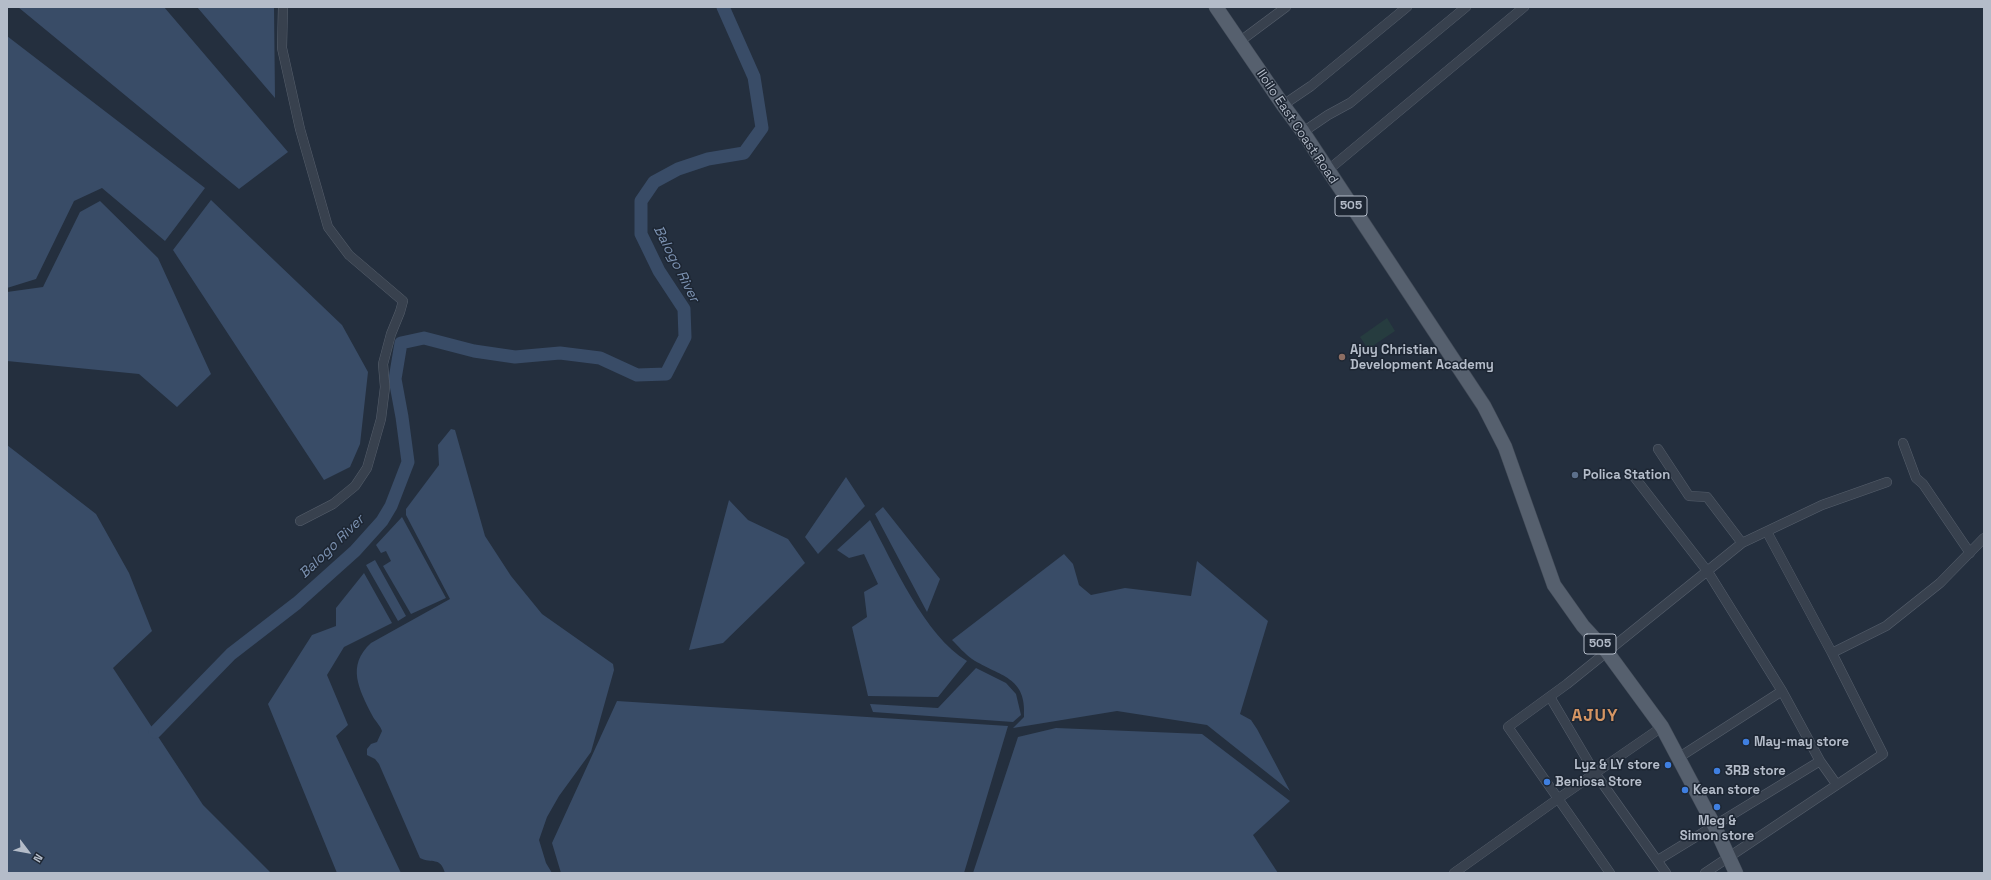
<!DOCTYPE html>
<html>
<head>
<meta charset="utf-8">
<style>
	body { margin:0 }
	#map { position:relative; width:1991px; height:880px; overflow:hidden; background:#242f3e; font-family:"Space Grotesk",sans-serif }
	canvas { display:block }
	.frame { position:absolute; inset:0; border:8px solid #b4bcc9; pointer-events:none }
	.north { position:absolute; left:8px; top:832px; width:40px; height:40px; -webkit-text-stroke:3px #1d2633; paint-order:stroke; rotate:122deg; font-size:11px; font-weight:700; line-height:16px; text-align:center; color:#b4bcc9 }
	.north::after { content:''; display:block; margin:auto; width:14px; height:18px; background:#b4bcc9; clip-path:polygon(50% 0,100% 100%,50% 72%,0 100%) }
</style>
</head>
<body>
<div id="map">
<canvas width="1991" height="880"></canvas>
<div class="frame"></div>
<div class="north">N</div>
</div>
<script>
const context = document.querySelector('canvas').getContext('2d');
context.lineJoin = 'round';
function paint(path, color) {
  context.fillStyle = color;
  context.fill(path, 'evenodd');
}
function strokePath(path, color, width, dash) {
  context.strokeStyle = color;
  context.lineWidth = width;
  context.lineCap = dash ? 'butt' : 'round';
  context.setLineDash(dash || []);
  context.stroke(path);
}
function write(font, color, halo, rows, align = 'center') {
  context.font = font + ' "Space Grotesk",sans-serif';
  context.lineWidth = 3;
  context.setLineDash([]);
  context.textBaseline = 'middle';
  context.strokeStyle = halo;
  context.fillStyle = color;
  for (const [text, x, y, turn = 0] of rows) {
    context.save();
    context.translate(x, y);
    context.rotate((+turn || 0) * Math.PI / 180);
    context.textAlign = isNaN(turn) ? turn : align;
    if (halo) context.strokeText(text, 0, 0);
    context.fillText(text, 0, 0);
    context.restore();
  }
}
paint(new Path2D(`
	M1387,318L1395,331L1368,349L1360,337Z`), '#263c3f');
paint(new Path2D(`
	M18,7H164L288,152L239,189Z
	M197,7H274L275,98Z
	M7,36L205,188L165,241L102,188L74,201L36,279L7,288Z
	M211,200L342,325L368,372L360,444L350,467L324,480L173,250Z
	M100,201L158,258L211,374L177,407L139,374L7,361V292L43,287L80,212Z
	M451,429L455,430L485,536L511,576L542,614L613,664L614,670L591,752L559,796L547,817L539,840L546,863L552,873H445C440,856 432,864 420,858L379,764L375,759L367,755V749L371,744L377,742L382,731C380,725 375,721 372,715C359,689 346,666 371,643L450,599L406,515V509L439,465L438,445Z
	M7,445L96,514L129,573L152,631L113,668L203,805L271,873H7Z
	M846,477L865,506L818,554L805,537Z
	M729,500L748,520L788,539L805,563L723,643L689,650Z
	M883,507L940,579L927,612L875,514Z
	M402,517L446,598L411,614L383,566L391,561L386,551L381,553L376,545Z
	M870,520C893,563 925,636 967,661L938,697L868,696L852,627L867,617L864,592L878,584L864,554L849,558L837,550Z
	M1064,554L1073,564L1079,585L1091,595L1125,588L1191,596L1197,561L1268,621L1240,714L1251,720L1257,729L1290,791L1207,725L1117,711L1013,728L1024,717C1027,676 1000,677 972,659C965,654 958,646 952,640Z
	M375,560L406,616L398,621L366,565Z
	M364,573L392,623L344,647L327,675L348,725L336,736L401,873H337L268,704L312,635L336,626V608Z
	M976,668L1006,683L1016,694L1021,715L1013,722L873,712L870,704L938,708Z
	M617,701L1008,726L964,873H561L552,843Z
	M1056,728L1202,734L1290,801L1253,835L1278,873H973L1018,737Z`), '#394c67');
strokePath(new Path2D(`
	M155,732L231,654L297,603L355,551L382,521L391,506L408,462L402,417L395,379L401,343L424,338L474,351L515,357L560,353L600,358L637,375L666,374L685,337L684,309L659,271L641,234V201L654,182L678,169L708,159L744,153L762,128L754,77L723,7`), '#394c67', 13);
const street = new Path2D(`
	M283,7L282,48L300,129L328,227L349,255L403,301L400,312L391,334L383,364L385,387L381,419L367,468L355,486L333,504L300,521
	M1239,42L1286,7
	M1283,105L1311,86L1407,7
	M1303,132L1328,115L1350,103L1466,7
	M1327,171L1524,7
	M1903,443L1916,478L1923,484L1970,553
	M1658,449L1689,496L1707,497L1742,543
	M1632,474L1708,572L1782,691L1820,761L1837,785
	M1832,653L1886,626L1940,583L1984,538
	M1550,697L1595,773L1666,873
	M1678,758L1782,691
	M1658,860L1820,761
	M1454,873L1559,798L1662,727
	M1610,873L1508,727L1567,684L1742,543L1822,505L1887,482
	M1705,873L1883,754L1832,653L1767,532`);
const primary = new Path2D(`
	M1216,7L1283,105L1303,132L1484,406L1505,447L1554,585L1583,626L1607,652L1662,727L1715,827L1736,873`);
strokePath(street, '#565f6c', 10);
strokePath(primary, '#414a57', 15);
strokePath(street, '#38414e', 9);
strokePath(primary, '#56606e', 14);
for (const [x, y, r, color] of [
	[1342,357,4,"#8d6e63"],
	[1575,475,4,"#5c6f8a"],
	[1746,742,4,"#3f7fe0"],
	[1668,765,4,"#3f7fe0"],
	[1717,771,4,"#3f7fe0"],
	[1547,782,4,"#3f7fe0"],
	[1685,790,4,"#3f7fe0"],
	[1717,807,4,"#3f7fe0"]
]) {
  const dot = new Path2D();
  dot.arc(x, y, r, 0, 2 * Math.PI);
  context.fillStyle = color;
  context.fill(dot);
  strokePath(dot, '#1d2633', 1.5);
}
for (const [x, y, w] of [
	[1351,206,32],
	[1600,644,32]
]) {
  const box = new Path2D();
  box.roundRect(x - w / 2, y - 10, w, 20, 3);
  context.fillStyle = '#1d2633';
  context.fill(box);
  strokePath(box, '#b4bcc9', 1);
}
write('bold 12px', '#b4bcc9', null, [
	["505",1351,206],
	["505",1600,644]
]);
write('13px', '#b4bcc9', '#1d2633', [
	["Iloilo East Coast Road",1297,127,56]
]);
write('bold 13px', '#b4bcc9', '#1d2633', [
	["Ajuy Christian",1350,350],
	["Development Academy",1350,365],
	["Polica Station",1583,475],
	["May-may store",1754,742],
	["Lyz & LY store",1660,765,"right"],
	["3RB store",1725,771],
	["Beniosa Store",1555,782],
	["Kean store",1693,790],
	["Meg &",1717,821,"center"],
	["Simon store",1717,836,"center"]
], 'left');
write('italic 14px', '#7c92b1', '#1d2633', [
	["Balogo River",676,264,63],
	["Balogo River",332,547,-44]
]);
context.letterSpacing = '1px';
write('bold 17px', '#d59563', '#1d2633', [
	["AJUY",1595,716]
]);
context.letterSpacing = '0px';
</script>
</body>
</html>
